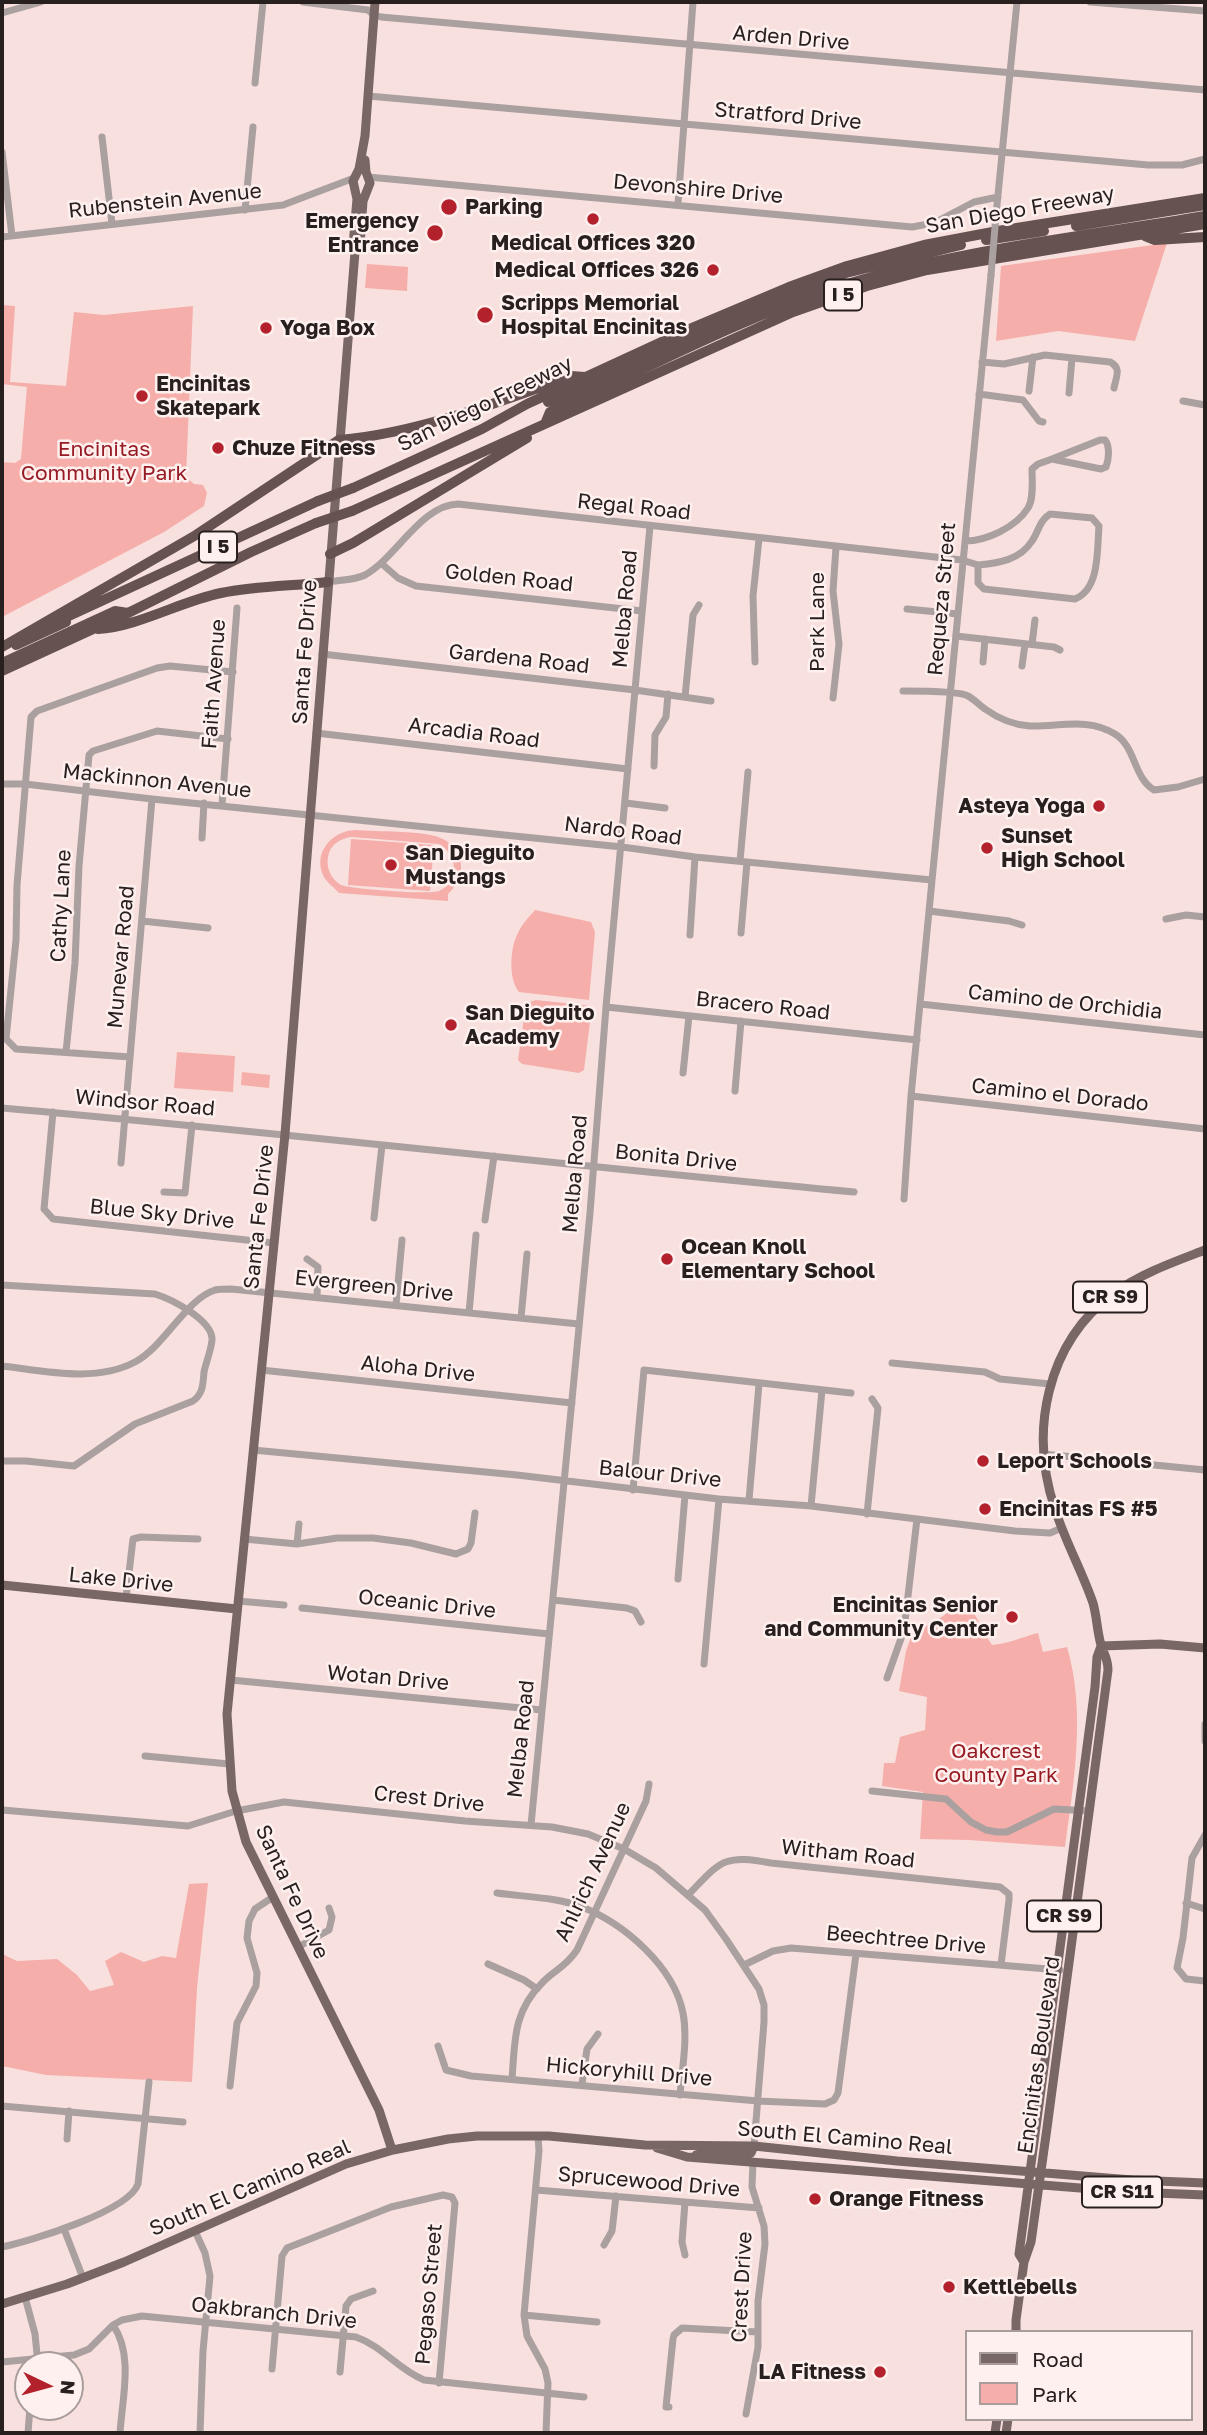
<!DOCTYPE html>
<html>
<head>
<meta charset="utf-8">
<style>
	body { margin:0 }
	#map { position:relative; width:1207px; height:2435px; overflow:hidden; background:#f8e0de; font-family:"Golos Text",sans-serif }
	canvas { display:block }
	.frame { position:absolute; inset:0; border:4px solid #28201f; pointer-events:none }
	.legend { position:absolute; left:965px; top:2330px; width:228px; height:91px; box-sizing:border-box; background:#fef0ee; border:2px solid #a89d9b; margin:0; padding:9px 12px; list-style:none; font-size:21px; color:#28201f }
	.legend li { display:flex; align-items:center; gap:14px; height:35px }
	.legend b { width:35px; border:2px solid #a89d9b }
	.north { position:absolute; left:14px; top:2351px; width:70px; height:70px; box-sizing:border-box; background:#fef0ee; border:2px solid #a89d9b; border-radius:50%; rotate:95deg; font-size:19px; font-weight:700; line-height:28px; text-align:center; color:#28201f }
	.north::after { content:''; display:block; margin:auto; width:24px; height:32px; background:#b3212c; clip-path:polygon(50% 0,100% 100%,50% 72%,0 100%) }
</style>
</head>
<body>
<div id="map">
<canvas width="1207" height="2435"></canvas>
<div class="frame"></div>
<ul class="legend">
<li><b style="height:9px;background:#786765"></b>Road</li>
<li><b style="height:19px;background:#f5aea9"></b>Park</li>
</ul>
<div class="north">N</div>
</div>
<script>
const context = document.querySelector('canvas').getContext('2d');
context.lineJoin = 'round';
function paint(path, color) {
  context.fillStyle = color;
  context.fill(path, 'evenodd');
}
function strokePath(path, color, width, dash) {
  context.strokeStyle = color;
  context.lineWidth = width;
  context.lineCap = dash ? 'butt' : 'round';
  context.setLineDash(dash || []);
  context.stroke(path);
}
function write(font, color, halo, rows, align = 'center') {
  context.font = font + ' "Golos Text",sans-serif';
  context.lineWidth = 5;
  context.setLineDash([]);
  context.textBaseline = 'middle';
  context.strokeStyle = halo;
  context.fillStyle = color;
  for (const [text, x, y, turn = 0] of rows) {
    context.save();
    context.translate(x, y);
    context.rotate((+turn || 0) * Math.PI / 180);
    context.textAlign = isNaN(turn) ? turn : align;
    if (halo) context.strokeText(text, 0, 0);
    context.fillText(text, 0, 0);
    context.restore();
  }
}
paint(new Path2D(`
	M1167,243L1135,341L1058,331L996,341L1001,266Z
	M367,264L408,267L407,291L365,288Z
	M2,305L15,306L10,382L66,386L74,312L104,315L193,306L186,477L194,484L203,485L207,493L204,506L164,532L2,617V462L15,463L21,459L27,387L2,384Z
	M355,830C376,832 426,830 443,839C453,844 460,854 461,865C462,877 456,886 448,894V901L339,893C335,888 328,884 324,877C312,854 331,831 355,830ZM351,837L439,844C457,854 461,882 439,891C429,895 351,889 341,885C331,879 326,868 328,857C330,845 339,839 351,837Z
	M351,839L434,845L430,891L348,885Z
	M535,910L591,922L595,932L589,1000L519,992C508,979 510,947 518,933C522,924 529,917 535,910Z
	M536,1000L592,1006L584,1070L579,1073L522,1064L518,1060L526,1003Z
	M177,1052L235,1056L233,1092L174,1088Z
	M242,1072L270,1075L269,1088L241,1085Z
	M963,1601C977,1612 982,1631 992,1645C1008,1644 1022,1637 1038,1633L1043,1652L1067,1647C1086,1711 1074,1781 1065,1847L969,1840L920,1839L923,1792L882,1786L884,1763H895L900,1737L925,1730L927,1697L899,1691L906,1651L912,1634L939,1619Z
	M208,1883L197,1988L192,2082L46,2075L2,2066V1954L17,1961L57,1959L77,1975L90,1991L114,1985L105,1961L121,1952L144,1962L162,1956L176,1958L189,1884Z`), '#f5aea9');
strokePath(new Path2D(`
	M303,2L368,10L374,15L381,17L1205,90
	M1090,2L1205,11
	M2,13L41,2
	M255,83L263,2
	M368,96L1148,165H1182L1205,159
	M102,137L112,224
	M2,152L12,236
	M368,177L912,227L934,223L974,202L998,197
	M678,204L693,2
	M245,210L253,127
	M996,215L1017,2
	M2,237L283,205L354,178
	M982,362L1004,364L1045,355L1110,362C1122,368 1116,377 1114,388
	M1029,391L1033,357
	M1069,393L1072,358
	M979,394L1023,400L1039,421L1043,422
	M1183,401L1205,405
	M1100,440H1105C1110,446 1109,459 1106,467L1101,469L1052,459Z
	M1050,514L1092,518L1099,526C1097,550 1100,589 1075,599L984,589L978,583V565C999,563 1020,560 1032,541C1039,531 1039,521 1050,514Z
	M965,541C987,541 1016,527 1028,508C1034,499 1032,480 1032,469L1038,464L1052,459
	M381,563L398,578L416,586L642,611
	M328,582C340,580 355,580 365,575C397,557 421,505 458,504L962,560L978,565
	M907,609L958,614
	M956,636L1054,647L1060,650
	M1032,644L1035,620
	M322,654L635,690L711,701
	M755,662L753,596L759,539
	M983,662L985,639
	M1022,666L1025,644
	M903,691C916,691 960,691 968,696C974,699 979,705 985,709C999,719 1013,725 1030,726C1059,727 1088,717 1115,734C1136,747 1133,777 1154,790L1178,787L1205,779
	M685,697L693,615L699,605
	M833,698L839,644L833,591L836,547
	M316,733L628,769
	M654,766L655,735L666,717L668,694
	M2,784H25L152,799L622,847L695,857L932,880
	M626,803L665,808
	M222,805L237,608
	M202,838L204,803
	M740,861L748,772
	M929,911L1009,921L1022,925
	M1166,919L1186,915L1205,917
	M142,921L208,928
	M741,933L747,862
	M690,935L695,857
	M920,1004L1205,1035
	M606,1007L917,1040
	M66,1052L75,963L79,866L89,755L93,751L157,731L228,739
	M130,1057L16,1049L6,1039L16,940L17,885L31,717L37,711L157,668L170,666L233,672
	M683,1073L689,1016
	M735,1091L741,1021
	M911,1096L1205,1129
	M2,1108C286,1133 570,1166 854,1192
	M53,1112L44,1209L53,1219L274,1243
	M121,1163L152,799
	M164,1192L185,1193L192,1125
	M904,1199L911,1096L991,275
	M374,1218L382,1145
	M485,1220L494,1156
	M307,1259L318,1267L317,1297
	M2,1285L155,1294C171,1299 213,1320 212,1340C211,1351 206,1362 204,1372C203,1384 203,1394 193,1401L135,1424L74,1466L26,1461H2
	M396,1305L402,1240
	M469,1313L476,1235
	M521,1318L527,1254
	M892,1363L985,1372L1000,1379L1050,1384
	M2,1366C45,1371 95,1383 135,1362C164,1347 186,1299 215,1290C220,1289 226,1289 231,1289L579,1324
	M261,1370L572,1403
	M253,1450L517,1475L719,1499L811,1506L1015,1531L1050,1533L1062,1528
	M1043,1454L1205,1470
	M633,1490L644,1370L851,1393
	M749,1500L759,1384
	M811,1506L822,1390
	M867,1514L878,1408L872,1399
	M244,1539L297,1544L337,1538H373L411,1543L456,1554L468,1549L471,1543L475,1513
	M297,1544L299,1524
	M678,1579L685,1495
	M126,1598L133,1539L141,1537L198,1539
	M553,1600L627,1608L635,1611L641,1622
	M238,1601L284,1605
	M302,1608L549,1634
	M704,1664L719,1499
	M887,1678L904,1630L917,1519
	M231,1680L542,1710
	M1205,1724V1741
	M145,1756L229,1764
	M872,1791L946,1799L971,1822L986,1830L997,1832H1007L1054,1809L1090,1811
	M2,1810L188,1826L236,1811L284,1802L465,1821L552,1827L588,1834L624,1849L656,1868L705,1910L726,1939L759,1989L764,2005V2022L754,2146
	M531,1825L590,1213L606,1007L650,526
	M1205,1835L1192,1858L1183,1938L1177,1968L1186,1979L1205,1981
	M497,1893C524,1897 556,1897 582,1907C625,1924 674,1967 683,2013C688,2039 682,2069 680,2095
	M689,1894C721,1861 723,1854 771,1863L1000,1887L1009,1894V1900L1001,1965
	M1186,1903L1205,1909
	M298,1947L329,1930L332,1917L329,1908
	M488,1964L524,1980L537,1989
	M744,1965L773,1951L791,1948L1060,1970
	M438,2046L446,2070L471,2076L758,2101L825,2104L834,2100L838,2093L856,1954
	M512,2079C515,2041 513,2012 542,1983C555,1969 564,1969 577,1950L646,1801L649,1784
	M582,2084L587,2049L598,2034
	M230,2086L237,2023L256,1986L257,1973L247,1938L249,1921L255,1909L273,1897
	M2,2106L183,2122
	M538,2136L539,2151L524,2315L527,2336L545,2369L548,2383L546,2433
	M67,2139L69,2111
	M536,2190L759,2208
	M685,2202L682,2242L685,2255
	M64,2229L83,2278
	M195,2231L205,2253L210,2276L203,2351L200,2433
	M604,2245L612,2231L616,2196
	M2,2247C31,2241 129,2211 138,2184L149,2082
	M25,2297L35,2334L38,2364
	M524,2315L597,2322
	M113,2325C134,2355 122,2399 120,2433
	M2,2362L74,2355L89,2349L113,2325L122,2320L142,2316L356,2337C384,2347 397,2369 424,2380L584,2397
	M272,2369L282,2256L287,2248L391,2207L443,2195L452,2197L455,2203L439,2383
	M340,2372L346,2306L351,2299L373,2291
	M669,2407H666L673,2339L674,2335L682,2328L758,2332
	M746,2414L758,2347V2301L765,2244L764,2226L752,2187L753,2162
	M28,2433L30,2407`), '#aaa09f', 7);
strokePath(new Path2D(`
	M375,2L365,136L359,169L353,181L357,199L353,246L355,252L285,1134L227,1714L232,1791L246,1842L379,2110L392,2150
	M355,252L360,247L363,201L370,183L366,172L365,160
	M2,1585L237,1609
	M1101,1646L1160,1644L1205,1648
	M657,2148L687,2157L1131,2192L1205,2195
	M696,2155L713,2151L751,2153L754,2146
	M1024,2262L1019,2254L1095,1687L1097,1657L1101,1646
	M2,2304L67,2284L124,2262L346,2164L393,2150L448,2139L477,2136H549L645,2145L754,2146L897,2161L1132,2180L1205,2183
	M1016,2332V2320L1024,2262L1031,2242L1047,2128L1108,1670C1108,1659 1104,1654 1101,1645C1097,1631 1097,1617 1093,1603C1082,1571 1065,1541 1055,1509C1029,1432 1046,1343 1114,1293C1142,1273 1174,1262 1205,1250
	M995,2433L997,2419
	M1006,2433L1008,2419`), '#786765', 9);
strokePath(new Path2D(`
	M1076,226L1205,205
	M1145,236L1155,240L1205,237
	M986,240L1044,231
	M548,402L801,290L846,273L961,245
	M545,424L550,412C643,371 734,321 831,289C952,250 1081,237 1205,216
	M353,488L482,429L527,404L694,327L789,287L847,266L924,245L998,231L1205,198
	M352,511L793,312L867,286L927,270L1205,224
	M330,554L353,543L527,438
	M58,621L318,501
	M98,629C137,627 181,601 221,593C256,586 293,586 328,582
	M16,645L66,622
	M2,647L196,535L339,440C414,434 500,402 571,376L585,377
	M2,663L115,611L128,613
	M2,671L128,613L251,552L316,523`), '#665251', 10);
strokePath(new Path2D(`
	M991,275L996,215`), '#aaa09f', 7);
strokePath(new Path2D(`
	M318,501L353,488
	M316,523L352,511`), '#665251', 10);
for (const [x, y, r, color] of [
	[449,207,9,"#b3212c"],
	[593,219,7,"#b3212c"],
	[435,233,9,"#b3212c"],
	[713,270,7,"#b3212c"],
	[485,315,9,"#b3212c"],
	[266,328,7,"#b3212c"],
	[142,396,7,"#b3212c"],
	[218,448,7,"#b3212c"],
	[1099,806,7,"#b3212c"],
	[987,848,7,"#b3212c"],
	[391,865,7,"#b3212c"],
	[451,1025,7,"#b3212c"],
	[667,1259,7,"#b3212c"],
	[983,1461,7,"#b3212c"],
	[985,1509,7,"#b3212c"],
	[1012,1617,7,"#b3212c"],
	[815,2199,7,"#b3212c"],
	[949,2287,7,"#b3212c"],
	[880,2372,7,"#b3212c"]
]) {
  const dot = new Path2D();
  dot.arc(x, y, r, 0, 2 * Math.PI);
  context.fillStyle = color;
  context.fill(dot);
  strokePath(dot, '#fef0ee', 2.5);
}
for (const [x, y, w] of [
	[843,295,38],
	[218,547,38],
	[1110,1297,74],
	[1064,1916,74],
	[1122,2192,80]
]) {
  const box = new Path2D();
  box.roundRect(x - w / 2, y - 15.5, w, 31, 5);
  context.fillStyle = '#fef0ee';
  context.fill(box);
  strokePath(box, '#28201f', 2);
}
write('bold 19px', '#28201f', null, [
	["I 5",843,295],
	["I 5",218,547],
	["CR S9",1110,1297],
	["CR S9",1064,1916],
	["CR S11",1122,2192]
]);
write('21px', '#28201f', '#fef0ee', [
	["Arden Drive",791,38,5],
	["Stratford Drive",788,116,5],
	["Devonshire Drive",698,189,5],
	["Rubenstein Avenue",165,201,-6],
	["San Diego Freeway",1020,210,-10],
	["San Diego Freeway",485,404,-26],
	["Regal Road",634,507,6],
	["Golden Road",509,578,6],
	["Requeza Street",942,599,-85],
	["Melba Road",625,609,-85],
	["Park Lane",817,622,-90],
	["Santa Fe Drive",305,652,-86],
	["Gardena Road",519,659,6],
	["Faith Avenue",214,684,-86],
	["Arcadia Road",474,733,7],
	["Mackinnon Avenue",157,781,6],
	["Nardo Road",623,831,7],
	["Cathy Lane",61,906,-87],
	["Munevar Road",121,957,-85],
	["Camino de Orchidia",1065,1002,6],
	["Bracero Road",763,1006,6],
	["Camino el Dorado",1060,1095,6],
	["Windsor Road",145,1103,5],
	["Bonita Drive",676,1158,6],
	["Melba Road",575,1174,-85],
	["Blue Sky Drive",162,1214,6],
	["Santa Fe Drive",259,1217,-84],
	["Evergreen Drive",374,1286,6],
	["Aloha Drive",418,1369,6],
	["Balour Drive",660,1474,6],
	["Lake Drive",121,1580,6],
	["Oceanic Drive",427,1604,6],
	["Wotan Drive",388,1678,5],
	["Melba Road",521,1739,-84],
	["Crest Drive",429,1799,6],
	["Witham Road",848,1854,6],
	["Ahlrich Avenue",593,1872,-65],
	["Santa Fe Drive",292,1892,65],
	["Beechtree Drive",906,1940,5],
	["Encinitas Boulevard",1039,2055,-82],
	["Hickoryhill Drive",629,2072,5],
	["South El Camino Real",845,2138,5],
	["Sprucewood Drive",649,2182,5],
	["South El Camino Real",250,2188,-23],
	["Crest Drive",742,2287,-87],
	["Pegaso Street",429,2294,-85],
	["Oakbranch Drive",274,2313,6]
]);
write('bold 21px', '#28201f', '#fef0ee', [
	["Parking",465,207],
	["Emergency",419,221,"right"],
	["Entrance",419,245,"right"],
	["Medical Offices 320",593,243,"center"],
	["Medical Offices 326",699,270,"right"],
	["Scripps Memorial",501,303],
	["Hospital Encinitas",501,327],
	["Yoga Box",280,328],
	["Encinitas",156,384],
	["Skatepark",156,408],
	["Chuze Fitness",232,448],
	["Asteya Yoga",1085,806,"right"],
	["Sunset",1001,836],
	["High School",1001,860],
	["San Dieguito",405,853],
	["Mustangs",405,877],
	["San Dieguito",465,1013],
	["Academy",465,1037],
	["Ocean Knoll",681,1247],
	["Elementary School",681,1271],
	["Leport Schools",997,1461],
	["Encinitas FS #5",999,1509],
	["Encinitas Senior",998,1605,"right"],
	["and Community Center",998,1629,"right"],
	["Orange Fitness",829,2199],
	["Kettlebells",963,2287],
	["LA Fitness",866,2372,"right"]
], 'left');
write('21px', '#971b24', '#fef0ee', [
	["Encinitas",104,449],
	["Community Park",104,473],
	["Oakcrest",996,1751],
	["County Park",996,1775]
]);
</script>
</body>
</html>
